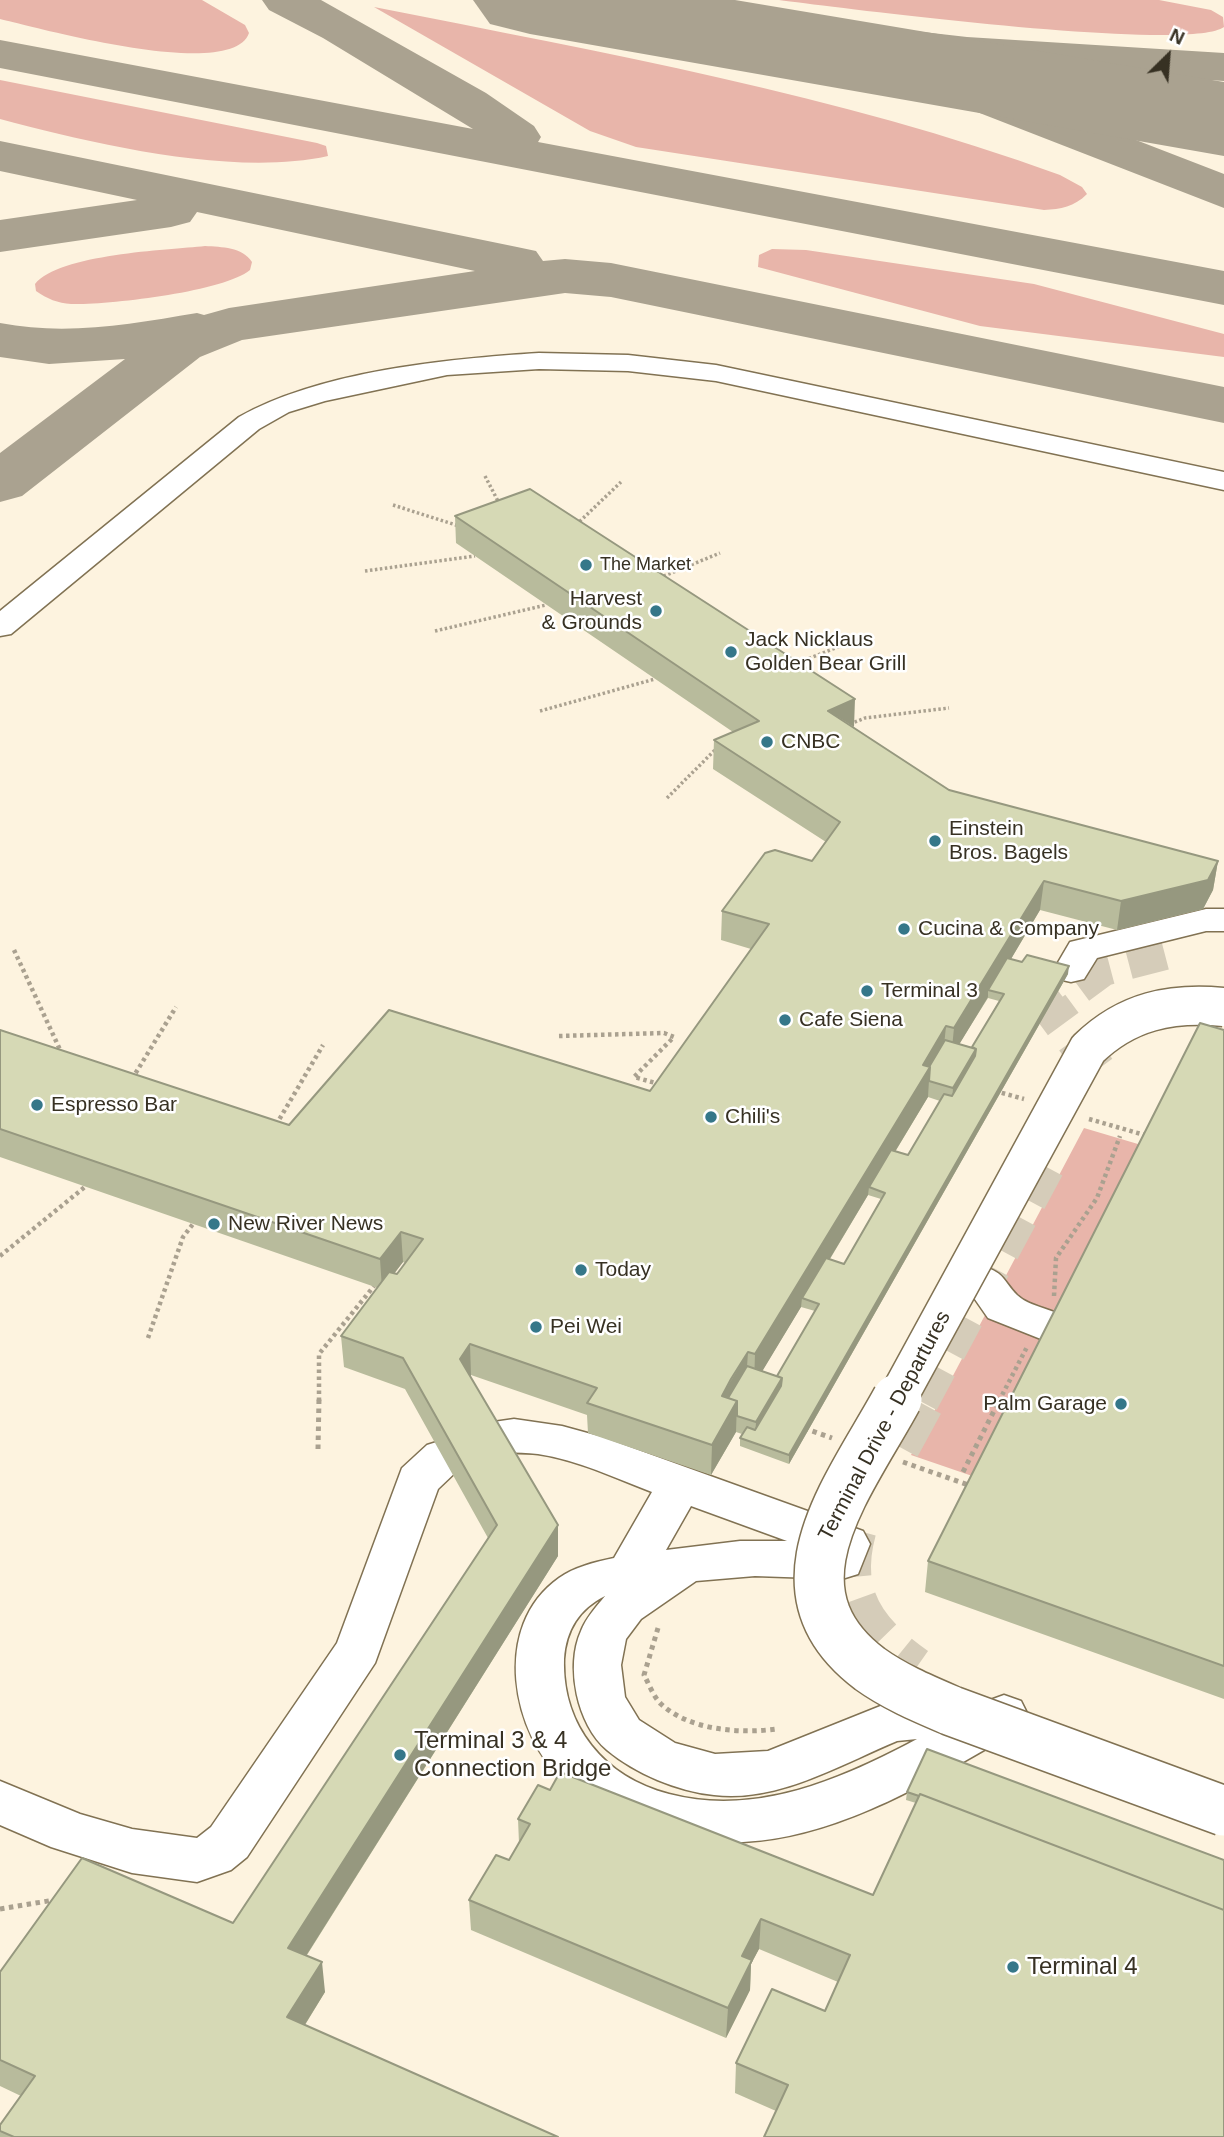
<!DOCTYPE html>
<html>
<head>
<meta charset="utf-8">
<style>
	body { margin:0 }
	#map { position:relative; width:1224px; height:2137px; overflow:hidden; background:#fdf3df; font-family:Helvetica,sans-serif }
	canvas { display:block }
	.north { position:absolute; left:1133px; top:21px; width:70px; height:70px; -webkit-text-stroke:5px #fff; paint-order:stroke; rotate:25deg; font-size:19px; font-weight:700; line-height:28px; text-align:center; color:#373123 }
	.north::after { content:''; display:block; margin:auto; width:24px; height:32px; background:#373123; clip-path:polygon(50% 0,100% 100%,50% 72%,0 100%) }
</style>
</head>
<body>
<div id="map">
<canvas width="1224" height="2137"></canvas>
<div class="north">N</div>
</div>
<script>
const context = document.querySelector('canvas').getContext('2d');
context.lineJoin = 'round';
function paint(path, color) {
  context.fillStyle = color;
  context.fill(path, 'evenodd');
}
function strokePath(path, color, width, dash) {
  context.strokeStyle = color;
  context.lineWidth = width;
  context.lineCap = dash ? 'butt' : 'round';
  context.setLineDash(dash || []);
  context.stroke(path);
}
function write(font, color, halo, rows, align = 'center') {
  context.font = font + ' Helvetica,sans-serif';
  context.lineWidth = 5;
  context.setLineDash([]);
  context.textBaseline = 'middle';
  context.strokeStyle = halo;
  context.fillStyle = color;
  for (const [text, x, y, turn = 0] of rows) {
    context.save();
    context.translate(x, y);
    context.rotate((+turn || 0) * Math.PI / 180);
    context.textAlign = isNaN(turn) ? turn : align;
    if (halo) context.strokeText(text, 0, 0);
    context.fillText(text, 0, 0);
    context.restore();
  }
}
paint(new Path2D(`
	M0,0H202L245,25L249,33C232,82 39,28 0,19Z
	M779,0H1159L1211,10L1223,17L1224,27C1188,53 842,8 779,0Z
	M374,7C605,53 838,94 1060,175L1082,187L1087,194C1074,207 1061,209 1044,210L636,147L590,131Z
	M0,80L317,143L326,146L328,156C233,177 94,144 0,119Z
	M205,246C222,247 242,247 252,262L250,270C223,292 108,305 71,304C58,303 47,299 36,291L35,284C59,254 167,250 205,246Z
	M772,249L806,250L1034,284L1224,334V357L980,326L758,267L759,255Z
	M1084,1128L1148,1147L981,1479L911,1455Z`), '#e8b5aa');
paint(new Path2D(`
	M262,0H321L486,93L534,126L541,137L538,142L1224,271V305L0,68V40L473,129L323,38L269,10Z
	M520,0H641L967,37L1224,53V81L934,62L1224,174V208L905,84L898,74L905,64L917,61L543,14L527,10Z
	M0,141L517,247L536,251L543,261L565,259L611,263L1224,387V423L611,297L565,293L242,340L200,357L22,496L0,502V453L125,359L49,364L0,357V323C67,336 131,324 197,313L204,315L229,308L475,271L197,212L190,222L171,227L0,252V220L137,200L0,171Z`), '#aaa290');
paint(new Path2D(`
	M473,0H735L1224,82V156L530,34L490,24Z`), '#aaa290');
strokePath(new Path2D(`
	M1097,1070L1050,1006L1103,967L1164,951
	M920,1401L1048,1162`), '#d5ccb9', 38, [38, 19]);
strokePath(new Path2D(`
	M896,1445L921,1399
	M852,1529C834,1595 861,1634 914,1671`), '#d5ccb9', 49, [49, 24]);
const minor = new Path2D(`
	M539,353L628,355L716,365L1224,472V490L716,381L628,371L539,369L447,375L325,401L289,412L259,429L11,634L0,636V611L239,417C321,371 446,359 539,353Z
	M1206,909H1224V931H1206L1097,958L1084,979L1071,982L1058,979L1053,971L1070,942Z
	M984,1267C1005,1273 1003,1281 1017,1295C1034,1311 1064,1307 1077,1330L1071,1341L1056,1345L988,1318L963,1282L969,1272Z
	M514,1419L562,1426L602,1437L863,1531L870,1544L858,1574L842,1579L755,1576L696,1581L641,1619L626,1639L621,1665L625,1697L639,1720L675,1743L715,1754L768,1751L893,1701L964,1695L982,1703L1004,1695L1021,1701L1028,1715L1021,1729C936,1777 843,1837 743,1842C680,1845 613,1827 566,1784C511,1734 491,1626 559,1578C574,1567 595,1562 614,1558L652,1492C615,1478 578,1460 538,1454C516,1451 495,1455 473,1449L467,1437L473,1425ZM691,1506L787,1541H740L666,1550ZM605,1596C596,1607 586,1618 581,1631C565,1666 577,1725 607,1750C636,1774 677,1791 714,1795C777,1803 842,1764 897,1741L917,1739C842,1779 756,1817 669,1794C604,1777 562,1726 564,1659C566,1630 579,1609 605,1596Z
	M443,1440L459,1445L465,1457L459,1469L438,1489L375,1663L247,1857L231,1870L197,1882L132,1873L51,1847L0,1825V1781L80,1814L132,1829L197,1838L211,1827L337,1643L402,1468L427,1445Z`);
strokePath(minor, '#817253', 3);
strokePath(new Path2D(`
	M485,476L499,503
	M393,505L459,526
	M576,525L621,482
	M365,571L475,556
	M659,578L720,553
	M435,631L546,605
	M795,664L858,639
	M540,711L655,679
	M850,724L865,718L949,708
	M667,798L716,749`), '#aaa190', 3.5, [2.5, 2.5]);
strokePath(new Path2D(`
	M14,950L62,1054
	M559,1036L664,1033L674,1037L634,1077L659,1084
	M132,1079L176,1007
	M276,1125L323,1045
	M0,1256L86,1186
	M1054,1296L1056,1258L1097,1198L1120,1136
	M148,1338L183,1237L193,1224
	M319,1401V1354L374,1286
	M999,1401L1027,1347`), '#aaa190', 4.5, [3.5, 3.5]);
strokePath(new Path2D(`
	M318,1449L319,1399
	M963,1472L1000,1399
	M658,1628L644,1675C649,1684 653,1696 661,1704C689,1730 739,1734 776,1729
	M0,1909L54,1900`), '#aaa190', 5, [4.5, 4.5]);
paint(minor, '#fff');
const minorBridgeFar1 = new Path2D(`
	M896,1401L1088,1049C1127,1011 1171,1002 1224,1007`);
const minorBridge = new Path2D(`
	M897,1399C849,1487 764,1589 870,1669C895,1687 924,1699 952,1711L1224,1811`);
strokePath(minorBridgeFar1, '#817253', 41, []);
strokePath(minorBridge, '#817253', 52, []);
strokePath(new Path2D(`
	M995,1091L1024,1099
	M1089,1119L1148,1136`), '#aaa190', 4.5, [3.5, 3.5]);
strokePath(new Path2D(`
	M804,1428L832,1438
	M903,1462L971,1486`), '#aaa190', 5, [4.5, 4.5]);
strokePath(minorBridgeFar1, '#fff', 38);
strokePath(minorBridge, '#fff', 49);
paint(new Path2D(`
	M455,516L853,727L949,790L1218,861L1213,890L1203,909L1117,930L1040,910L1011,959L1068,974L789,1464L740,1446V1438L742,1434L736,1432L711,1475L588,1433L587,1415L471,1375L470,1377L558,1525V1556L307,1955L325,1992L305,2025L558,2137H0V2125L21,2096L0,2086V1972L233,1923L488,1538L405,1389L344,1367L341,1336L378,1288L0,1157V1030L289,1125L650,1091L751,949L721,940L722,911L812,861L826,842L713,769L714,740L733,732L456,543ZM988,998L999,1001L972,1047L959,1044ZM928,1097L940,1101L908,1155L895,1152ZM868,1195L881,1199L844,1264L830,1259ZM403,1262L405,1263L397,1274H394ZM801,1307L815,1311L777,1376L762,1371Z
	M1224,1030V1699L925,1592L928,1561Z
	M550,1790L873,1895L916,1803L906,1800L907,1792L1224,1860L776,2111L735,2093L736,2063L825,2011L838,1982L759,1949L751,1964L750,1990L726,2038L471,1930L469,1900L509,1860L519,1843L518,1819Z`), '#b8bb9c');
paint(new Path2D(`
	M855,699L854,727L828,711Z
	M1218,861L1213,890L1203,909L1117,930L1121,901Z
	M1044,881L1040,910L992,991L988,990V997L951,1058L954,1028Z
	M1069,966L1068,974L789,1464V1455Z
	M946,1026L943,1056L929,1080L928,1097L873,1188L869,1187L868,1195L805,1300L802,1298L801,1307L754,1385L755,1354Z
	M976,1049L974,1064L952,1104L953,1088Z
	M401,1232L403,1262L382,1289L380,1259Z
	M470,1344L471,1375L461,1390L460,1359Z
	M748,1352L746,1382L721,1411L722,1396Z
	M782,1378L781,1394L755,1438L756,1422Z
	M737,1401L736,1432L711,1475L712,1445Z
	M558,1525V1556L292,1978L288,1948Z
	M761,1919L759,1949L751,1964L750,1990L726,2038L728,2008L742,1956Z
	M322,1962L325,1992L291,2047L287,2017Z`), '#96987f');
const building = new Path2D(`
	M530,489L855,699L828,711L949,790L1218,861L1208,880L1121,901L1044,881L954,1028L946,1026L923,1065L930,1067L755,1354L748,1352L731,1379L722,1396L737,1401L712,1445L587,1403L597,1388L470,1344L460,1359L558,1525L288,1948L322,1962L287,2017L558,2137H14L0,2131V2125L35,2076L0,2060V1972L82,1858L233,1923L497,1525L403,1358L341,1336L389,1272L397,1274L423,1239L401,1232L380,1259L0,1129V1030L289,1125L389,1010L650,1091L769,924L722,911L765,853L775,850L812,861L840,822L714,740L759,721L455,516Z
	M1027,955L1069,966L789,1455L740,1438L747,1427L755,1430L781,1386L782,1378L777,1376L819,1304L802,1298L826,1258L844,1264L885,1193L869,1187L891,1150L908,1155L944,1094L952,1096L975,1056L976,1049L972,1047L1004,994L988,990L1007,958L1022,962Z
	M1200,1023L1224,1030V1666L928,1561Z
	M945,1040L976,1049L953,1088L929,1081L930,1067H929Z
	M747,1366L782,1378L756,1422L737,1416V1401L728,1398Z
	M927,1749L1224,1860V1910L920,1794L919,1796L907,1792Z
	M560,1772L873,1895L920,1794L1224,1910V2137H764L788,2085L736,2063L772,1989L825,2011L850,1955L761,1919L742,1956L752,1960L728,2008L469,1900L496,1855L509,1860L530,1824L518,1819L538,1785L550,1790Z`);
paint(building, '#d6d9b5');
strokePath(building, '#96987f', 2);
for (const [x, y, r, color] of [
	[586,565,7,"#357789"],
	[656,611,7,"#357789"],
	[731,652,7,"#357789"],
	[767,742,7,"#357789"],
	[935,841,7,"#357789"],
	[904,929,7,"#357789"],
	[867,991,7,"#357789"],
	[785,1020,7,"#357789"],
	[37,1105,7,"#357789"],
	[711,1117,7,"#357789"],
	[214,1224,7,"#357789"],
	[581,1270,7,"#357789"],
	[536,1327,7,"#357789"],
	[1121,1404,7,"#357789"],
	[400,1755,7,"#357789"],
	[1013,1967,7,"#357789"]
]) {
  const dot = new Path2D();
  dot.arc(x, y, r, 0, 2 * Math.PI);
  context.fillStyle = color;
  context.fill(dot);
  strokePath(dot, '#fff', 2.5);
}
write('18px', '#373123', '#fff', [
	["The Market",600,565]
], 'left');
write('21px', '#373123', '#fff', [
	["Harvest",642,599,"right"],
	["& Grounds",642,623,"right"],
	["Jack Nicklaus",745,640],
	["Golden Bear Grill",745,664],
	["CNBC",781,742],
	["Einstein",949,829],
	["Bros. Bagels",949,853],
	["Cucina & Company",918,929],
	["Terminal 3",881,991],
	["Cafe Siena",799,1020],
	["Espresso Bar",51,1105],
	["Chili's",725,1117],
	["New River News",228,1224],
	["Today",595,1270],
	["Pei Wei",550,1327],
	["Palm Garage",1107,1404,"right"]
], 'left');
write('21px', '#373123', '#fff', [
	["Terminal Drive - Departures",885,1426,-62]
]);
write('24px', '#373123', '#fff', [
	["Terminal 3 & 4",414,1741],
	["Connection Bridge",414,1769],
	["Terminal 4",1027,1967]
], 'left');
</script>
</body>
</html>
